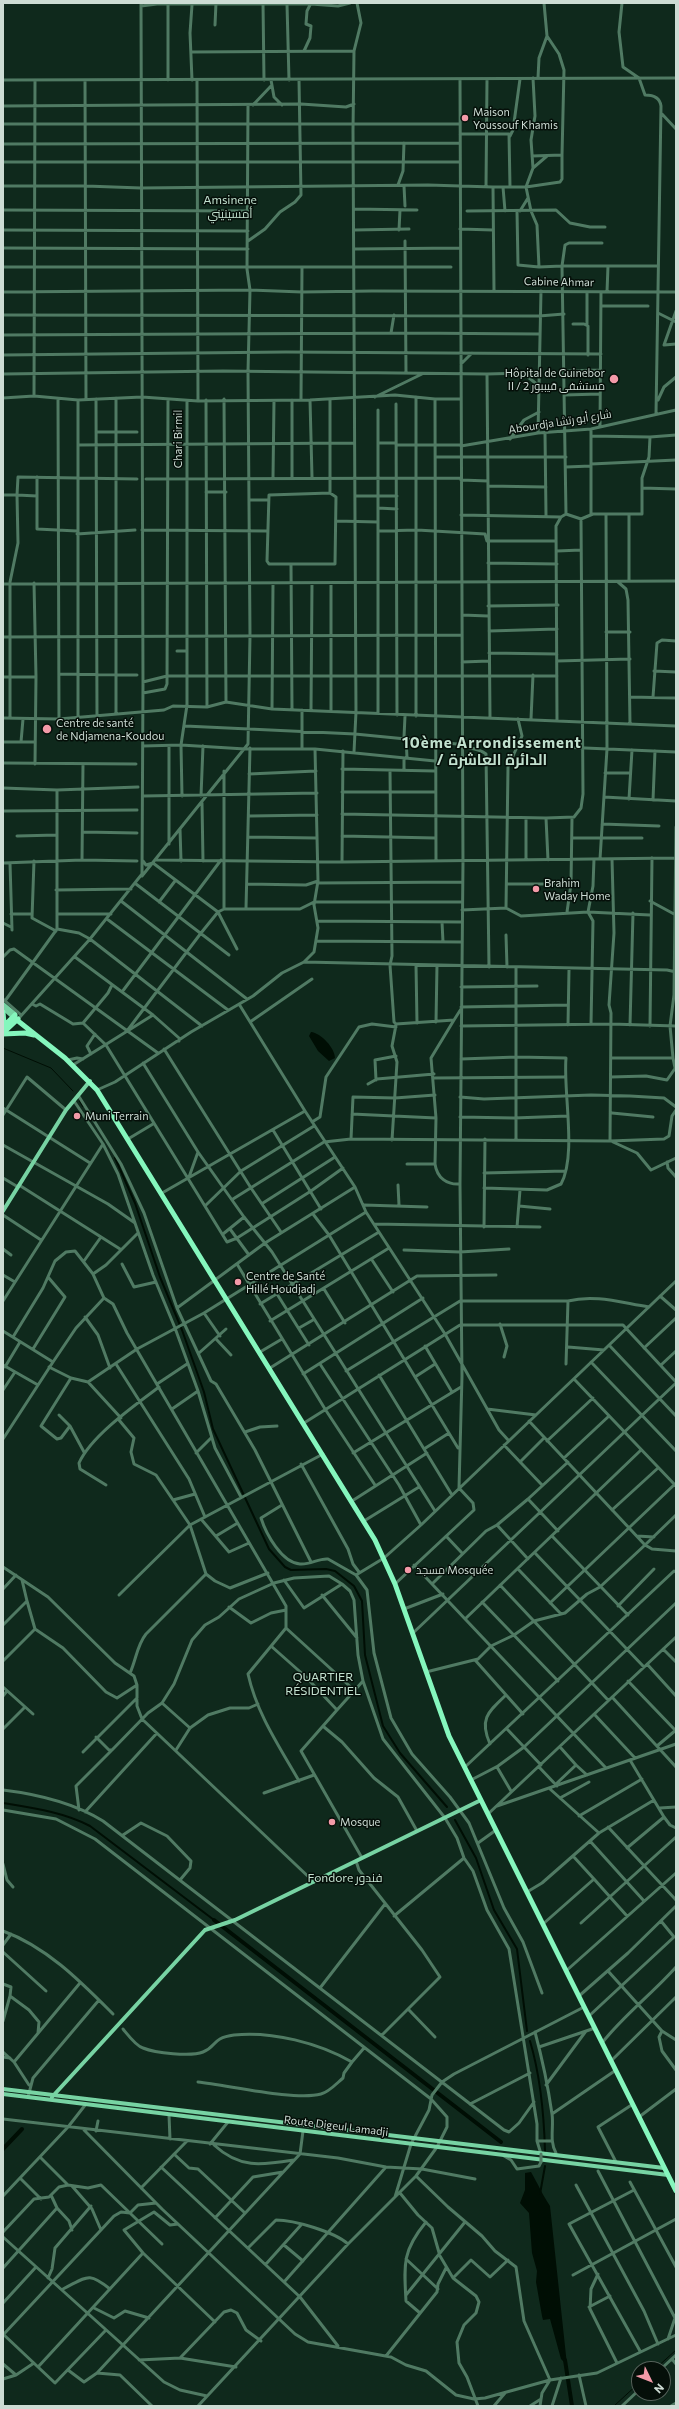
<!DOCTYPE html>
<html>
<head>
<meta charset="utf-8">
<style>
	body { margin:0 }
	#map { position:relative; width:679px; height:2409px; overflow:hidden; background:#0f291c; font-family:Commissioner,sans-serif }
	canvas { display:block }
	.frame { position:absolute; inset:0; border:4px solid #cddcd4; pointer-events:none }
	.north { position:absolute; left:631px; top:2361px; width:40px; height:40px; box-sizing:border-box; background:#050f09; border:1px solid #55615a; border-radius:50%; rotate:133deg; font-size:11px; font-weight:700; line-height:16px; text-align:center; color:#cddcd4 }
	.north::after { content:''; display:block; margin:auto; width:14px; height:18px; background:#f39aa8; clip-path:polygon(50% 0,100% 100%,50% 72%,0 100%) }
</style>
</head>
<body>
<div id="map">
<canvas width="679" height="2409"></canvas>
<div class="frame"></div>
<div class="north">N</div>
</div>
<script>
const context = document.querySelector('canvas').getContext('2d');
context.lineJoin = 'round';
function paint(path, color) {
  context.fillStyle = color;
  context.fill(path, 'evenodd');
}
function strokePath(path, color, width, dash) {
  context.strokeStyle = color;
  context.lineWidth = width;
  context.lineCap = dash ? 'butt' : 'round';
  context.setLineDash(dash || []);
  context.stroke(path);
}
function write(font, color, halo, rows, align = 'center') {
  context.font = font + ' Commissioner,Cairo,sans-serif';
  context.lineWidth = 3;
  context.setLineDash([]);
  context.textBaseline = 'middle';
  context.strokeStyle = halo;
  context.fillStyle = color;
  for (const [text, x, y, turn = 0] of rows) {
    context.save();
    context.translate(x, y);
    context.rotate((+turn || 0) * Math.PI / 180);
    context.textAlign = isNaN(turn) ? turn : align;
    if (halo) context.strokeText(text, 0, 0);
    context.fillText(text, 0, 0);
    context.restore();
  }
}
paint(new Path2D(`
	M311,1032C321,1033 335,1048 335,1058L329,1061L318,1051L309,1036Z
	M531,2172C538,2184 542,2194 550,2206L567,2365L561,2359L550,2319L543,2320L542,2316L536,2282L537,2271L532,2253L529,2213L520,2203L525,2190V2173Z`), '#000e04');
strokePath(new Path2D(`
	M3,1048L51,1068L73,1091
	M655,2369L676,2350
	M614,2406L639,2383`), '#000e04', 1);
strokePath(new Path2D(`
	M80,1101L83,1106
	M115,1158L135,1203L160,1277L182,1330L204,1392L213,1429L269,1549L285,1567L291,1570L326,1569L335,1571L354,1586L362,1601L365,1655L383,1726L400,1753L447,1807
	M3,1803C33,1808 63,1812 90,1826L214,1920
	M455,1820L476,1858L494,1910L517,1949L527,2031
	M530,2041C541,2078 544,2114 545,2151
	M540,2194L545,2166`), '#000e04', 2);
strokePath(new Path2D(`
	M214,1920L501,2142
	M3,2149L22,2129
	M565,2360L572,2406`), '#000e04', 4);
strokePath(new Path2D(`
	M263,3L264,80
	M622,3L619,32L623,67L639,78L645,95C654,95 660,98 661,106L656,414
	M168,4V80
	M287,4L289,80
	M192,5L190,33L192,80
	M141,6L157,4H311L338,6L350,3
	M215,25L216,3
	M304,51L310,38L311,26L306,24L307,11L311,3
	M191,52L354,51
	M533,78L535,116L531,140L533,168L526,187L531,211L537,225L539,267L562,266L566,514
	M538,78L539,58L547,36
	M3,80L676,78
	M35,80L34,396L78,400L142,397L198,401L310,400L395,395L435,399H461
	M85,80L86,399
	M197,80L198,401
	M271,80L274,97L282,105
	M248,105L247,269L250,290L302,292L372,291L676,292
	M253,105L271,86
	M3,106L301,104L346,107L354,104
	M662,114L676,129
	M3,124H460
	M460,134H509L510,187
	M510,136L513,130L520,79
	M3,144L460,143
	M532,156L562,155L564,70L559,54L547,36L544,3
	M3,162H460
	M533,168L547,156
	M398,185L403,171L404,143
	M3,186H86L141,188L428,185L493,187H526L560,182L562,179V155
	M404,186L405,206
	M486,187L487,80
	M493,187L494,291
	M503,187L505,211
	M354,209L417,210
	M3,210L249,211
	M467,211L556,210L570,223L590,227H605
	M517,211L518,265L539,267
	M520,211L528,198
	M460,229L493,230
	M3,230L248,231
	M354,230L409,229
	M399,230L400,210
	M248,241L265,229L280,212L295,202L301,195L299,80
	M405,241L406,373
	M602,243H569L565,245L562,266H657
	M3,248L248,249
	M354,249L460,248
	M3,267H451
	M3,292L250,290L248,372L250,636L248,744L142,876
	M587,292V324
	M607,292L608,266
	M601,306H648
	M658,313L676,322
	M3,315L539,316L564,314
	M573,324H584L588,326V355
	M391,333L394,315
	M3,335L405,333L539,334
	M664,345L676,311
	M664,345L676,344
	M3,355L286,352L601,354
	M461,364L472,353
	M564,371L601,370
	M523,373H539
	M3,374L223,371L487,374L490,717
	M487,374L523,373L539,386
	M564,395L600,394
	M375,397L422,374
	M3,398L34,396
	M116,398V714
	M58,399L59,719
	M96,399L97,715
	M224,399L226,702
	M301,399L302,267
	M330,399V493
	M435,399L436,861
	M78,400V717
	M206,400L207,707
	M292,400V477
	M310,400L312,477
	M658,400L664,387L676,377
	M396,404L397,715
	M378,410V713
	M600,427L601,292
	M591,429V514
	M96,432H137
	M538,433L541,291
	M545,433L546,515
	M650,437L676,435
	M510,439L524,420L539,412
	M379,443H396
	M78,445L354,443
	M396,445H461
	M461,446L538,433L591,429L676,410
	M436,457H566
	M591,464L676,460
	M566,467L591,466
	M37,477V529L77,531
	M273,477L274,401
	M146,479L461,478
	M461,480L488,481
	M488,486L546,487
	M642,488L676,489
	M206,492H226
	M330,493L336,497L335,564H269L267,561L269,495Z
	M3,495H17L18,543L10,582
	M37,496L17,495L18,477L137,479
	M355,496H397
	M249,500H268
	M378,508L397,509
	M461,515L561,517L566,514L581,519L593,514H642V478L649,457L650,437L591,436
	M629,515V580
	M336,521L378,522
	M142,530L267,531
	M378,531L417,530L485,534L487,541H556
	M77,534L135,530
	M557,551L581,550
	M488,563L557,564
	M291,565L292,709
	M618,582L626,589L628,600L630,724
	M34,583L36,677L35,764
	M331,583V710
	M3,584L676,581
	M10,584V718
	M488,606L558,605
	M462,615L488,616
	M489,631L557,629
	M606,632H630
	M3,637L462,635
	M177,651H187
	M489,653L557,654
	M557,661L630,659
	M462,662L489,661
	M654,671L676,672
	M59,674L137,675
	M3,677H36
	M143,682L167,676H557
	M143,693L165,689L167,684L168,399
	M630,697L676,698
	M653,697L657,643L662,640L676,641
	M272,709L273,584
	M302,710V748
	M311,710L312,583
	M416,716V397
	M3,718L59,719L164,710L173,706L207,707L226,702L272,709L676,726
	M531,719L533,675
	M557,720L556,526L561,517
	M185,726L355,734L457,744C467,750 475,746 486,754L489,967
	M404,737L405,716
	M406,737L407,758
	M3,742H35
	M21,742L23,719
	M517,745L676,752
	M143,746L181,745L245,749H315L435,761
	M354,752L356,712L353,130L354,51L361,23L357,3
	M404,758V770
	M3,763L136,764
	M342,769L435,771
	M390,771L392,956L390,965L394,1022L396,1024L454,1020L461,1009
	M605,773H630
	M249,774L316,771
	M3,788L57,790L138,787
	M342,792H435
	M143,796L317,793
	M182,796L181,745L187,705V401
	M201,796L203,746
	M604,797L676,801
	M629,799L632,750
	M653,800L655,751
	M202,803L203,861
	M3,811L137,810
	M342,814L546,818L574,817L581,808L583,794L581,519
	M250,816L317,815
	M546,818L548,860
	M602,824L659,826
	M180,829L181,861
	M83,832L137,833
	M17,836L57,835
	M342,836L435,838
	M249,837L316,838
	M572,838H642
	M169,844V746
	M526,859V818
	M600,859L607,749L606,514
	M82,860L83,764
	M156,860L342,862L675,858
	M34,861L32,918L56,931
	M143,861L146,865L153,863L218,912L237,949
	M342,862L343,751
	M3,863L82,860L137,861
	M10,863L12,930
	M317,883L462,882
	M136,884L229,955
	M247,884L306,885L318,881
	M508,884H571
	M56,890L131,889
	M121,901L247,999
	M650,901L674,914
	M159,902L175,881
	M246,908L250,748
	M506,908L508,767L522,736L518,719
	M224,909V771
	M462,910L506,908L521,916L588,912L650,915
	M567,912L571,884L572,818
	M11,914H32
	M57,914H111
	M107,919L228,1010
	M318,921L462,922
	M442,922L443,942
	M3,923L11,927
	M57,929L79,933L90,939L202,1026
	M506,935L507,967
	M316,941L462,942
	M3,957L10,950L14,949L158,1053
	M75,957L153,1015
	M304,962L314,952L318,928L314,905L318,881L315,749
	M416,965L417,1023
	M461,987L537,986
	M122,992L221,860
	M3,999L20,1014
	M5,1001L57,929V790
	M32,1004L36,1006L40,1004L73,1024L83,1023L106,1045L227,1242L237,1238L311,1191L343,1168
	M239,1004L305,1111
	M461,1007L568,1005
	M19,1018L90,939L142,874L143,682L141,3
	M250,1022L312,979
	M436,1022L437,965
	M83,1023L108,993L112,985
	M591,1024L593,921L588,912L593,886L594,859
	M568,1025L569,970
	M630,1025L633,913
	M461,1026L611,1024L676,1026
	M650,1026L652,858
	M127,1031L201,933L218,912L224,909H300L314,902H462
	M164,1049L251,1188L281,1232
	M91,1054L87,1046L95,1034
	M611,1058H673L675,1068
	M673,1058L670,1026L674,995L676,827
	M461,1059L517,1057L566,1058C563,1092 577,1155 561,1184L547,1190L484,1188
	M68,1060L77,1058L83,1059
	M143,1063L198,1152
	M73,1065L153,1015L179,1038V1041
	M611,1077L646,1076L667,1080L676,1067
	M434,1078L564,1077
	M376,1080L375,1060L396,1056
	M368,1084L377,1079L434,1074
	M97,1090L115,1082L191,1032L253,996L282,973L304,962L667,970L676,972
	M78,1095L121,1164L144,1213L177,1308L211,1381L216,1384L255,1450L311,1562
	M460,1097L484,1099L591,1095L630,1096L664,1098L676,1107
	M74,1101L103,1144L118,1174L153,1275L175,1328L198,1391L215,1448L241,1497
	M3,1108L90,1163
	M612,1113L653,1117
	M352,1114L436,1118
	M3,1115L27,1077L66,1110
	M460,1117L514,1118L568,1116
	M312,1122L320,1117L326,1077L359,1027L372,1024L396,1027
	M273,1130L321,1209
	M128,1139L153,1124
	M351,1139L353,1097L395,1098L435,1095
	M516,1139V967
	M392,1140L397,1062L392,1046L396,1025
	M610,1141L611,1013L609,1005L614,933L612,859
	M613,1142L637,1153L651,1170L676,1158
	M3,1145L108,1204L135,1223
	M667,1162L668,1168L676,1177
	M407,1164H435L436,1118L431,1058L454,1020
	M435,1164C437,1178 447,1185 460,1184
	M484,1173L565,1171
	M189,1177L198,1152L244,1217L272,1252L435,1511
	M3,1178L18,1187
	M19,1185L120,1249
	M398,1185L399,1205
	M162,1193L305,1111L355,1187L366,1212
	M233,1199L324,1142L351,1139L610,1141L664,1139L669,1136L672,1116L676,1110
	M263,1203L335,1157
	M206,1205L241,1171L314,1126
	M364,1205L427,1207
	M519,1206L550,1209
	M313,1214L329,1235L458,1448
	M3,1215L41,1240
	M374,1224L540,1227
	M484,1227L485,1139
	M517,1227L520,1190
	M230,1229L249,1255
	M223,1234L244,1217
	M3,1249L11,1255
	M404,1250L460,1252L509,1249
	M372,1260L393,1292
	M84,1261L101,1237
	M122,1264L134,1287L156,1282
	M237,1264L325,1409L375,1485
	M93,1274L106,1265L138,1233
	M3,1275L15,1282
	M324,1289L345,1323
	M277,1294L309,1345
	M660,1296L676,1310
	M3,1301L103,1144
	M260,1304L379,1232
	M177,1308L265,1243L355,1187
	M204,1313L220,1336
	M85,1317L98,1335L110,1368
	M270,1321L389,1248
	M500,1324L507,1346L504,1357
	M299,1328L313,1320
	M3,1331L53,1362L76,1328L104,1298
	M13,1337L43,1288L55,1261L66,1252L75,1251L93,1274L104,1298L113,1304L127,1333L286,1606V1628L248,1674C257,1714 279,1746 299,1781
	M216,1339L231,1355
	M609,1345L676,1416
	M425,1346L452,1392
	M568,1347L604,1350
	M644,1348L676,1318
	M33,1349L65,1297L48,1277
	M260,1352L282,1339
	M199,1353L226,1329
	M591,1362L676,1451
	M116,1364L189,1479L205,1517
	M320,1364L399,1485L421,1525
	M566,1364L568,1301
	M3,1365L38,1385
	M661,1365L676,1351
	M5,1367L20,1342
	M49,1367L71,1378L88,1382L121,1418
	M270,1368L417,1276L496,1275
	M346,1371L460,1301H568C595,1294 622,1303 649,1307
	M303,1374L423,1298
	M379,1375L452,1495
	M415,1377L435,1364
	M574,1379L676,1486
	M88,1382L137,1349L204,1313L366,1212L445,1334L499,1430L509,1441
	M157,1384L187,1364
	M3,1390L15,1372
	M172,1409L198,1391
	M487,1409L536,1415
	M59,1415L70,1426L84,1452
	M119,1420L134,1438L131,1452L134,1464L156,1475L190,1525L206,1574L215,1581L230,1588L268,1573
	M529,1421L645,1545L676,1515
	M304,1423L460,1325H623L676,1382
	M70,1426L61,1438L57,1439L41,1426L71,1378
	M245,1432L260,1427L277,1426
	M3,1439L53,1362
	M547,1441L593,1398
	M504,1445L542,1485
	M424,1449L449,1433
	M196,1453L211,1438
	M353,1453L461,1387
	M564,1458L609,1416
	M520,1462L544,1438
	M568,1462L528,1499L497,1525L486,1531L432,1584L606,1768
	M301,1464L348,1549L353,1564L359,1572
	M106,1485L80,1469L79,1463C91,1436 135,1405 159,1387
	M528,1499L558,1531
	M173,1500L195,1494
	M352,1501L427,1453
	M282,1505L261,1518C266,1534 282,1563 300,1564C310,1565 319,1558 328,1559L356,1575L367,1590L374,1653L391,1718L412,1754L450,1797L469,1823L504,1908L523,1942L542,1993
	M612,1510L658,1468
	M201,1519L229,1552L249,1543
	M364,1521L419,1487
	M497,1525L528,1559
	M216,1536L236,1524
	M446,1536L462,1553
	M552,1536L628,1615
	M637,1536L654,1537
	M535,1553L644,1667
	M414,1565L432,1584
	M3,1567L48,1597L115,1663L134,1676L137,1685V1706L142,1719L314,1882
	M518,1569L561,1614
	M356,1575L384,1558L421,1525L676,1281
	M284,1580L304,1608L342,1584
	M395,1584L474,1510L473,1503L459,1488L462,1376L460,1184L463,861L460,80
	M500,1585L608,1700
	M3,1589L16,1575
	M119,1595L190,1525L323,1454
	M322,1595L357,1638
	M27,1601L35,1629L63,1648L106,1692L117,1698L137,1685
	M482,1602L558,1681
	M550,1603L675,1484
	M618,1606L654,1569
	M229,1607L251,1623L271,1613L286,1610
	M404,1609L443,1594
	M465,1619L641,1450
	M3,1625L27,1601L22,1580
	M286,1628L354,1690
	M413,1633L676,1383
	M271,1646L306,1677L337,1710L301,1751L362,1858
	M663,1649L676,1662
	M475,1660L523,1714
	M3,1661L35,1629
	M647,1664L676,1696
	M426,1672L478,1659L491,1646L514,1635L534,1621L565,1613L587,1594L600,1587L645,1545L652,1549L676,1551
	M130,1673C136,1660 137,1645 146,1634L206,1574
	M628,1681L676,1731
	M3,1687L33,1714
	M3,1696L7,1691
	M612,1697L676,1767
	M162,1703L190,1728
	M337,1710L363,1681
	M594,1714L635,1758
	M324,1727L342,1742L374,1778L398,1797L417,1831
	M3,1729L24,1708
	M507,1729L541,1765
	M96,1737L109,1750H112L148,1713L162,1703L174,1684L192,1640L205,1625L219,1617L239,1599L274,1583L294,1578L329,1576L342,1584L350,1591L354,1600L358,1655L363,1681L383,1739L445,1818L457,1838L464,1858L473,1871L487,1910L509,1949L537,2124V2141L541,2154
	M490,1744C479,1719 488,1712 506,1695
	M657,1746L676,1730
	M560,1747L576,1765
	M176,1750L190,1728L208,1715L230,1708H249L258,1704
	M83,1752L137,1698
	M630,1760L664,1817L670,1825L676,1828
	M465,1767L674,1571L676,1572
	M497,1767L511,1791
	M539,1767L557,1786
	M471,1780L498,1766L524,1747L676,1603
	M556,1784L576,1765L587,1775
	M550,1789L599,1833
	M3,1790C36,1794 74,1803 103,1821L504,2130L509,2132L519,2123L534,2102
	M264,1793L314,1775
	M560,1798L589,1782
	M497,1806L676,1744
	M660,1808L676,1807
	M3,1810L56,1819L95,1839L431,2099L447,2117V2127L437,2147L416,2176L348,2244L198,2406
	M79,1810L76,1786L112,1750
	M85,1812L157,1733
	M488,1814L676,1637
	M579,1816L642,1779
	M608,1827L676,1900
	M123,1835L141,1823L167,1836L191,1861L190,1868L180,1880
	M590,1841L644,1901
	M478,1843L496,1830
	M627,1848L664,1817
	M573,1856L594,1879
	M356,1861L359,1870L422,1950L440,1977L382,2035
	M3,1864L7,1880L13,1887
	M527,1892L542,1883L599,1833L654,1800
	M394,1916L464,1858
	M581,1923L676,1837
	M543,1924L594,1879L627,1916
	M3,1931C47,1947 81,1982 113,2014
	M3,1945L11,1934
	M3,1952L46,1991
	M566,1971L676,1873
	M608,1971L662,2031L659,2037L662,2051L676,2070
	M3,1984L11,1987L10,1996L29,2010L39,2022L38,2033
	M320,1988L385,1904
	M579,1996L628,1953L676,1906
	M409,2010L435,2037
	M589,2016L674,1937L661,1921
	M3,2021L10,1996
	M123,2029C128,2035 136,2046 143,2048C155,2053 191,2057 203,2052C217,2047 211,2038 234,2035C272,2031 319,2043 352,2062L364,2048
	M662,2031L676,2040
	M535,2032C542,2058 548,2086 552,2114C554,2127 549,2141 556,2153
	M602,2043C624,2015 653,1993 676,1967
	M539,2047L595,2028
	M3,2052L14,2062L29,2085
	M3,2057L10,2058
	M611,2061L676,1997
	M14,2062L80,1983
	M198,2082C228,2085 295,2101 321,2094C329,2092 336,2084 343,2078L344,2073L352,2062
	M546,2085L586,2031
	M28,2097L33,2078L99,2000
	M470,2104L530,2073
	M552,2114L616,2070
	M169,2115L170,2139
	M639,2117L676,2089
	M3,2119L338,2158L386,2167L422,2169L475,2179
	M84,2130L162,2209L295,2334L308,2342L391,2357L406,2365L426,2371L456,2395L474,2399L485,2398L550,2380L597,2373L676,2335
	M96,2131L98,2121
	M537,2141H552
	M210,2144L228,2122
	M214,2145C240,2169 262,2165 294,2160
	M174,2154L189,2168L198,2169L245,2213
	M504,2156L511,2160L517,2169L539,2166L541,2162
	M40,2157L68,2185
	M616,2162L598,2127L633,2104
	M161,2167L300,2297L338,2346
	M598,2171L675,2318
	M416,2176L448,2207L482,2236L495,2251L516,2267L524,2321L550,2380L542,2393L540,2406
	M20,2178L41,2199
	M630,2182L676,2267
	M576,2185L644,2311L658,2344
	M72,2186L92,2209L101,2230
	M141,2188L187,2141
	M634,2190L569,2224L640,2351
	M400,2193L418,2215L432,2228L440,2256L453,2278L476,2296L479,2302L476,2313L464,2325L457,2342L459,2363L467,2377L478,2406
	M3,2196L68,2127L86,2104
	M395,2197L411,2144L429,2110L432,2095L442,2082L454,2074L584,2007
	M57,2208L69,2221L72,2230
	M215,2218L253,2177L283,2172
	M3,2232L34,2199L49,2197L59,2187L68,2185L88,2188L101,2185L162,2244
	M3,2237L164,2382L180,2390L207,2396
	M284,2245L303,2261
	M248,2248L276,2220C294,2220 335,2232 348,2244
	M143,2253L215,2322
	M406,2259L438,2289
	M266,2264L301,2225
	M3,2268L57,2208L51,2195
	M598,2274L591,2289L590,2309L617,2363
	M573,2275L676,2219
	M48,2278L52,2269L55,2248L91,2206
	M453,2278L471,2260L490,2277L508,2260
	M284,2282L386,2167
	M63,2289C87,2277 88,2271 110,2289
	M406,2295L465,2222
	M3,2303L36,2267
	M589,2307L610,2296
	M94,2308L114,2318L125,2311L149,2318
	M420,2313L406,2301C404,2265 402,2251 426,2222
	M3,2334L55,2383L106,2330
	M3,2335L114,2216L121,2212L130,2213L138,2205L156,2203
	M668,2339L676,2315
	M386,2356L437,2292L438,2284L446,2268
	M180,2358L224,2312L231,2310L237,2313L246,2330L261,2341
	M672,2359L676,2364
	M139,2360L180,2358L236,2367
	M3,2364L16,2375L34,2363
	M38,2367L143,2253L124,2230L154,2212L170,2225L178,2224
	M661,2369L676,2355
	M68,2370L84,2382L97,2373L300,2154L303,2131
	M97,2373L120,2375L152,2406
	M579,2375L586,2406
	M3,2379L16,2375
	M494,2406L505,2393
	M530,2406L541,2399
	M552,2406L561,2378
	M622,2406L639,2390
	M671,2406L676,2403`), '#507a63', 3);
strokePath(new Path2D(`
	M3,1004L15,1014
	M3,1008L13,1017
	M3,1211L66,1110L90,1081
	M3,2089L664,2168
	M3,2094L668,2175
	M52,2097L205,1930L235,1920L481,1800`), '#77d3a3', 4);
strokePath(new Path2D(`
	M3,1012L4,1024
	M13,1017L65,1058L97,1090L375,1540L395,1584L449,1736L676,2191
	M3,1027L15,1015
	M3,1033L18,1019
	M3,1034L25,1033L34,1035`), '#85f6bd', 5);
strokePath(new Path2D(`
	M541,2162V2154`), '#507a63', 3);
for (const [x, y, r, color] of [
	[465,118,4,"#f39aa8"],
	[614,379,5,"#f39aa8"],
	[47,729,5,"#f39aa8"],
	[536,889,4,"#f39aa8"],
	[77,1116,4,"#f39aa8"],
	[238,1282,4,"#f39aa8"],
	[408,1570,4,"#f39aa8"],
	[332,1822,4,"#f39aa8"]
]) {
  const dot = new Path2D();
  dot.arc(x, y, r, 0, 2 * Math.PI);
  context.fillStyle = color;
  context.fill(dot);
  strokePath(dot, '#050f09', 1.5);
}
write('11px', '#cddcd4', '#050f09', [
	["Maison",473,112],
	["Youssouf Khamis",473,125],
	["Hôpital de Guinebor",605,373,"right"],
	["II / مستشفى قيببور 2",605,386,"right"],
	["Centre de santé",56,723],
	["de Ndjamena-Koudou",56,736],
	["Brahim",544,883],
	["Waday Home",544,896],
	["Muni Terrain",85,1116],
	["Centre de Santé",246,1276],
	["Hillé Houdjadj",246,1289],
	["مسجد Mosquée",416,1570],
	["Mosque",340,1822]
], 'left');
write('11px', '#cddcd4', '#050f09', [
	["Cabine Ahmar",559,282,1],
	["Abourdja شارع أبو رتشا",560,422,-9],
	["Chari Birmil",178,439,-90],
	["Route Digeul Lamadji",336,2126,7]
]);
write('12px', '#c1e0ce', '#050f09', [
	["Amsinene",230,200],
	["أمسينيني",230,214],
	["QUARTIER",323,1677],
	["RÉSIDENTIEL",323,1691],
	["Fondore فندور",345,1878]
]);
context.letterSpacing = '1px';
write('bold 15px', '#c1e0ce', '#050f09', [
	["10ème Arrondissement",492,743],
	["/ الدائرة العاشرة",492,760]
]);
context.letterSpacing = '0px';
</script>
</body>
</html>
